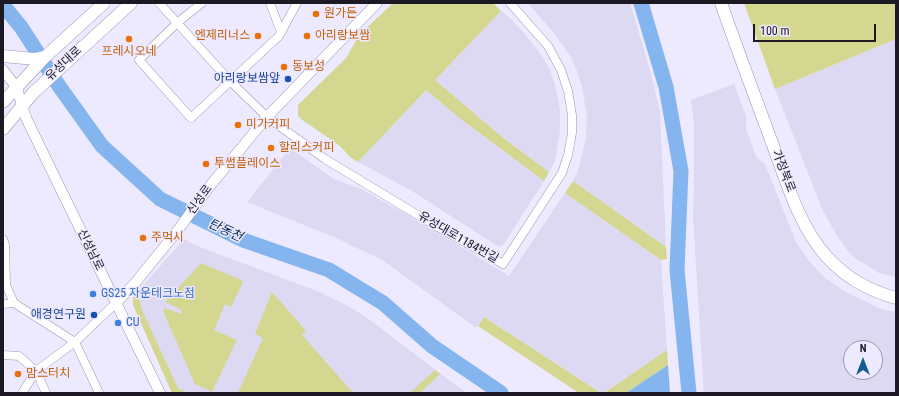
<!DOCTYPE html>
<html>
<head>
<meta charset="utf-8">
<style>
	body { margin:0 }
	#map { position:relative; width:899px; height:396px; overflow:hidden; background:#ede9fe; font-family:"Roboto Condensed",sans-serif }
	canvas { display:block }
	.frame { position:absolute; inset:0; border:4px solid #1c1925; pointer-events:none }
	.north { position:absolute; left:843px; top:340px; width:40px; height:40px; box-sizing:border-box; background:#ede9fe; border:1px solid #9996a7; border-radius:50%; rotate:0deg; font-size:11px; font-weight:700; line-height:16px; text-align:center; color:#1c1925 }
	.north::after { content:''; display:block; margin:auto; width:14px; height:18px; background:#125c90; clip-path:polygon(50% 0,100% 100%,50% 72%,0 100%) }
	.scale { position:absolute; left:753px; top:24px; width:123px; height:18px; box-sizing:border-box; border:2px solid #1c1925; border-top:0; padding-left:5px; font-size:12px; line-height:14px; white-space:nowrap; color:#1c1925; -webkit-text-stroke:3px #ede9fe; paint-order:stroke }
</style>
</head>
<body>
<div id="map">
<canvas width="899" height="396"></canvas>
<div class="frame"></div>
<div class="north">N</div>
<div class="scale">100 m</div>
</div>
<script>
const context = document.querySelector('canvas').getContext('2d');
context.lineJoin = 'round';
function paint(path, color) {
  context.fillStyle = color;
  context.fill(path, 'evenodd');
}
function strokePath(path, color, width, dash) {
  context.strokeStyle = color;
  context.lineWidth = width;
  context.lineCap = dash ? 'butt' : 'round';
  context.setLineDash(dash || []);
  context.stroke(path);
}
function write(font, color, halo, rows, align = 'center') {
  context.font = font + ' "Roboto Condensed","Noto Sans KR",sans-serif';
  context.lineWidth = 3;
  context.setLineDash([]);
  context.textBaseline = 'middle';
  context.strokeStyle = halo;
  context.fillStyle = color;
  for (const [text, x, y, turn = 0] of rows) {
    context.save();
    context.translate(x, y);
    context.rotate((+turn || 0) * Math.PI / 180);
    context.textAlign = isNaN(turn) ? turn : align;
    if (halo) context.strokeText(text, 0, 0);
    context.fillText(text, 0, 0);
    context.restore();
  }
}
paint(new Path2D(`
	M528,3H630L650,70L660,112L666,247L573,181L578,171L586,138L587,117L582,87L577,71L569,54L553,32Z
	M501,11L508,16L525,34L540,53L550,70L556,89L560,110V131L555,161L549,172L502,137L435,80Z
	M896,39V277L879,273L853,257L839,239L823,211L775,89Z
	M734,84L746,116V129L757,158L765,164L796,242L808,260L825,278L844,291L881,309L896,312V393H704L693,216L694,183V124L691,100ZM851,348H875V372H851Z
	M426,90L458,117L544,181L504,244L499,247L412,191L358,162Z
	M290,148L332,178L361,189L413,218L509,276L565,193L661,260L667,350L604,393H601L484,317L476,328L384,261L336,238L247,202Z
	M183,240H185L197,246L317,291L348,306L366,317L466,393H173L133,297Z`), '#ded9f2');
paint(new Path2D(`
	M393,3H493L501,11L435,80L502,137L549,172L544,181L458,117L426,90L358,162L351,158L340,146L301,119L298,116V105L346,58L360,34Z
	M744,3H896V39L775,89Z
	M573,181L666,247L667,259L661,260L565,193Z
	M201,263L241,280L243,282L231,307L225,304L214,330L237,340L212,392L195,384L163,311L165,308L181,314L182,310L165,302Z
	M272,292L306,331L302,335L353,393H238L263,338L255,334Z
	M135,296L139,299L142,310L177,386L179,389L188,393H172L133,305V297Z
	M484,317L601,393H579L478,326Z
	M667,350L668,365L626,393H604Z
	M435,370L440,374L420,393H410Z`), '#d3d78f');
paint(new Path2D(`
	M668,365L670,393H626Z`), '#84b5ee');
strokePath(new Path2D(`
	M641,3L666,87L681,171L677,270L689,393
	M3,5L21,27L59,86L102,146L160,199L243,240L329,270L383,303L432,346L501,393`), '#84b5ee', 15);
const minor = new Path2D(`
	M159,3L230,81L267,117L325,159L431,223L503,264L562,173L568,155L572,133V115L568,91L561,70L548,46L510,3
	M202,3L177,23L139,60L191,118L279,36L297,3
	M270,3L281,32
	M3,239L5,245L6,285L14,303
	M3,304L14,303L75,342L99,393
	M3,355L19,356L36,371L46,393
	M22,393L36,371L75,342L116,303`);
const tertiary = new Path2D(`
	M3,70L17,88L22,106L27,120L160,393
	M116,303L135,283L178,230L209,187L267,117L377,3`);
const secondary = new Path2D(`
	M721,3C737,49 754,94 771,140C786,179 798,225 827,257C845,277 870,291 896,298
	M3,56L35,59L45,57
	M3,102L45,57L104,3
	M3,129L33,93L131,3`);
strokePath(minor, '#9b93b4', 9);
strokePath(tertiary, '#9b93b4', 11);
strokePath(secondary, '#9b93b4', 13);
strokePath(minor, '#fff', 8);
strokePath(tertiary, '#fff', 10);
strokePath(secondary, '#fff', 12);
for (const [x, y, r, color] of [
	[316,14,4,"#e8710a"],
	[258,36,4,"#e8710a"],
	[307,36,4,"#e8710a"],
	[129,39,4,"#e8710a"],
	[284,67,4,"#e8710a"],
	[288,79,4,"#1a4fb4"],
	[238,125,4,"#e8710a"],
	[271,148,4,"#e8710a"],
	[206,164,4,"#e8710a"],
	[143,238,4,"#e8710a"],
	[93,294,4,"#3f7fe0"],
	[94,315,4,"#1a4fb4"],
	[118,323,4,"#3f7fe0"],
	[18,374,4,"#e8710a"]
]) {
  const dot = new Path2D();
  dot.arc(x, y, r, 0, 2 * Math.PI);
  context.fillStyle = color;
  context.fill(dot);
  strokePath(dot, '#ede9fe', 1.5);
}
write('12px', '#c56008', '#ede9fe', [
	["원가든",324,14],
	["엔제리너스",250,36,"right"],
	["아리랑보쌈",315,36],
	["프레시오네",129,52,"center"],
	["동보성",292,67],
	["미가커피",246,125],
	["할리스커피",279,148],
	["투썸플레이스",214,164],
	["주먹시",151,238],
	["맘스터치",26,374]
], 'left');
write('12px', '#1c1925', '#ede9fe', [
	["유성대로",64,64,-43],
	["가정북로",783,171,69],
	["신성로",200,200,-54],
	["유성대로1184번길",458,238,30],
	["신성남로",90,250,64]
]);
write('12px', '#164399', '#ede9fe', [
	["아리랑보쌈앞",280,79],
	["애경연구원",86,315]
], 'right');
write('12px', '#366cbe', '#ede9fe', [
	["GS25 자운테크노점",101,294],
	["CU",126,323]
], 'left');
write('italic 13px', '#0a2c50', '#ede9fe', [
	["탄동천",225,231,25]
]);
</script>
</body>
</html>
